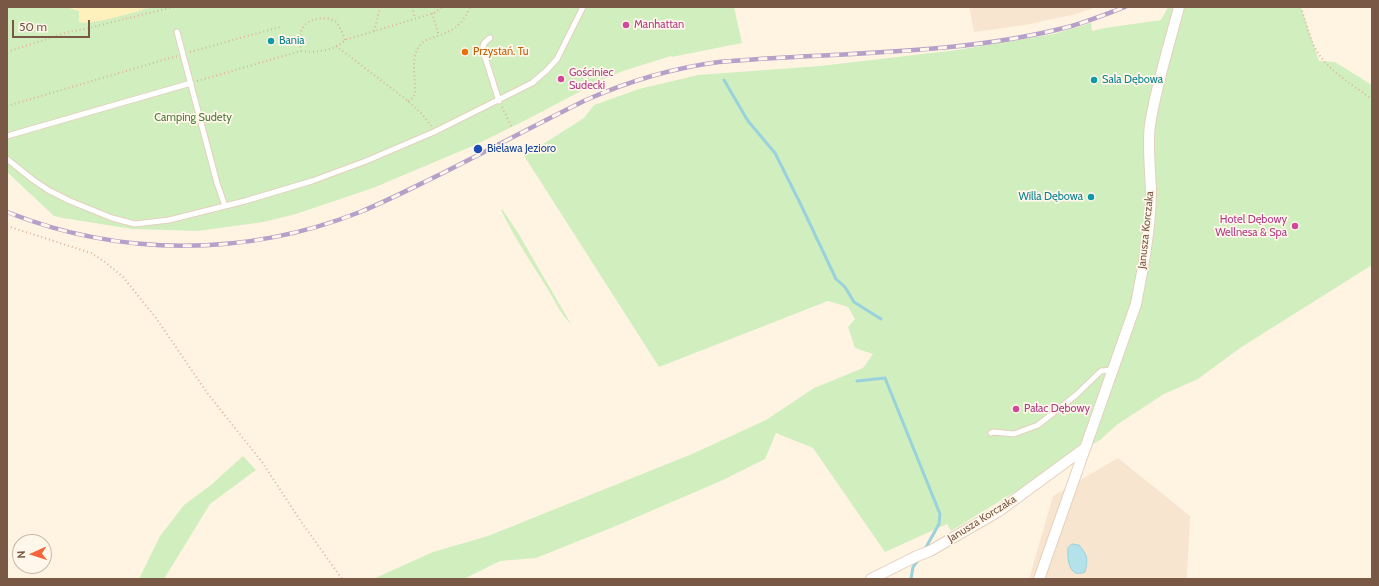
<!DOCTYPE html>
<html>
<head>
<meta charset="utf-8">
<style>
	body { margin:0 }
	#map { position:relative; width:1379px; height:586px; overflow:hidden; background:#fff4e2; font-family:Cabin,sans-serif }
	canvas { display:block }
	.frame { position:absolute; inset:0; border:8px solid #795845; pointer-events:none }
	.north { position:absolute; left:12px; top:534px; width:40px; height:40px; box-sizing:border-box; background:#fff7ea; border:1px solid #c9b7a8; border-radius:50%; rotate:267deg; font-size:11px; font-weight:700; line-height:16px; text-align:center; color:#795845 }
	.north::after { content:''; display:block; margin:auto; width:14px; height:18px; background:#f5663a; clip-path:polygon(50% 0,100% 100%,50% 72%,0 100%) }
	.scale { position:absolute; left:12px; top:20px; width:78px; height:18px; box-sizing:border-box; border:2px solid #795845; border-top:0; padding-left:5px; font-size:12px; line-height:14px; white-space:nowrap; color:#795845; -webkit-text-stroke:3px #fff7ea; paint-order:stroke }
</style>
</head>
<body>
<div id="map">
<canvas width="1379" height="586"></canvas>
<div class="frame"></div>
<div class="north">N</div>
<div class="scale">50 m</div>
</div>
<script>
const context = document.querySelector('canvas').getContext('2d');
context.lineJoin = 'round';
function paint(path, color) {
  context.fillStyle = color;
  context.fill(path, 'evenodd');
}
function strokePath(path, color, width, dash) {
  context.strokeStyle = color;
  context.lineWidth = width;
  context.lineCap = dash ? 'butt' : 'round';
  context.setLineDash(dash || []);
  context.stroke(path);
}
function write(font, color, halo, rows, align = 'center') {
  context.font = font + ' Cabin,sans-serif';
  context.lineWidth = 3.5;
  context.setLineDash([]);
  context.textBaseline = 'middle';
  context.strokeStyle = halo;
  context.fillStyle = color;
  for (const [text, x, y, turn = 0] of rows) {
    context.save();
    context.translate(x, y);
    context.rotate((+turn || 0) * Math.PI / 180);
    context.textAlign = isNaN(turn) ? turn : align;
    if (halo) context.strokeText(text, 0, 0);
    context.fillText(text, 0, 0);
    context.restore();
  }
}
paint(new Path2D(`
	M969,7H1097L1072,15L1025,25L974,32Z
	M1118,458L1190,516L1187,579H1029L1053,496Z`), '#f7e5cf');
paint(new Path2D(`
	M7,7H734L742,43L672,57L671,56L623,71L602,80L526,120L475,145L373,188L296,214L263,222L198,231L132,229L63,218L54,216L7,172Z
	M1168,7H1301L1319,61L1335,62L1372,85V265L1240,348L1198,379L1164,394L1118,424L1100,440L1050,470L1036,482L1013,493L951,531L947,524L885,552L813,448L776,433L765,459L723,480L616,526L536,558L500,561L464,579H373L433,552L488,536L692,454L766,420L814,388L863,368L873,354L855,348L848,327L855,319L848,307L828,301L659,367L523,154L532,151L584,118L594,105L639,89L698,75L820,66L957,50L1054,34L1091,23L1092,31L1105,28L1161,20Z
	M502,209L518,233L571,324C561,315 554,299 547,288C531,262 514,237 501,210Z
	M243,456L256,470L210,504L164,579H139L160,536L184,505L211,485Z`), '#d1eebf');
paint(new Path2D(`
	M71,7H152C138,11 90,26 79,22V11L71,9Z`), '#fff1bb');
const water = new Path2D(`
	M1072,544L1079,545C1088,556 1088,559 1085,572C1069,579 1067,559 1068,548Z`);
paint(water, '#b4e2ea');
strokePath(water, '#99d2dd', 1);
strokePath(new Path2D(`
	M724,80L748,121L775,153L801,205L836,279L845,287L854,302L881,319
	M857,381L885,378L940,514L939,524L925,549
	M911,579L913,567L919,559`), '#99d2dd', 3);
const service = new Path2D(`
	M177,32L217,183L225,206
	M490,38C485,42 482,44 483,51L499,101
	M7,136L191,83
	M7,159L32,179L48,190L70,201L112,218L135,224L169,220L245,201L312,181L366,161L434,132L532,83L546,71L557,59L583,7
	M991,433L993,432L1014,434L1038,425L1076,395L1101,371L1113,370`);
const minor = new Path2D(`
	M871,579L917,556L930,551L999,511L1085,448
	M1039,579L1136,304C1143,268 1150,232 1151,195C1151,173 1147,147 1150,125C1156,86 1169,46 1179,7`);
strokePath(service, '#e4d0bc', 7);
strokePath(minor, '#e4d0bc', 12);
strokePath(new Path2D(`
	M412,7L415,18
	M1301,7C1305,21 1309,35 1315,48C1327,70 1352,85 1372,99
	M432,13L439,36
	M374,31L380,7
	M336,46L408,101L422,114L431,126
	M301,51C316,53 334,51 345,40L434,13L443,7
	M7,52L68,32L85,29L173,7
	M190,52L280,27
	M197,81L301,51C300,44 299,36 302,29C307,18 327,15 336,22C340,27 343,34 345,40
	M408,101L413,98L415,93C416,79 411,64 417,50C422,38 435,38 445,33C457,29 465,19 470,7
	M7,106L177,56
	M502,107L512,128
	M7,226L91,253L105,262L123,277L156,318L208,394L262,462L302,523L342,579`), '#dcb499', 2, [1, 3]);
strokePath(service, '#fff', 5);
strokePath(minor, '#fff', 10);
const rail = new Path2D(`
	M7,212C120,257 246,257 360,212C387,201 414,187 441,174C489,150 537,124 586,100C629,81 673,68 719,62C834,52 955,56 1068,27C1087,22 1106,14 1125,7`);
strokePath(rail, '#b69fc9', 4.5);
strokePath(rail, '#fff7ea', 3, [9]);
for (const [x, y, r, color] of [
	[626,25,4,"#d1479c"],
	[271,41,4,"#0f9aa8"],
	[465,52,4,"#e8710a"],
	[561,79,4,"#d1479c"],
	[1094,80,4,"#0f9aa8"],
	[478,149,5,"#1a4fb4"],
	[1091,197,4,"#0f9aa8"],
	[1295,226,4,"#d1479c"],
	[1016,409,4,"#d1479c"]
]) {
  const dot = new Path2D();
  dot.arc(x, y, r, 0, 2 * Math.PI);
  context.fillStyle = color;
  context.fill(dot);
  strokePath(dot, '#fff7ea', 1.5);
}
write('11px', '#b23c85', '#fff7ea', [
	["Manhattan",634,25],
	["Gościniec",569,73],
	["Sudecki",569,86],
	["Hotel Dębowy",1287,220,"right"],
	["Wellnesa & Spa",1287,233,"right"],
	["Pałac Dębowy",1024,409]
], 'left');
write('11px', '#0d838f', '#fff7ea', [
	["Bania",279,41],
	["Sala Dębowa",1102,80],
	["Willa Dębowa",1083,197,"right"]
], 'left');
write('11px', '#c56008', '#fff7ea', [
	["Przystań. Tu",473,52]
], 'left');
write('11px', '#4c7a3a', '#fff7ea', [
	["Camping Sudety",193,118]
]);
write('11px', '#164399', '#fff7ea', [
	["Bielawa Jezioro",487,149]
], 'left');
write('11px', '#795845', '#fff7ea', [
	["Janusza Korczaka",1146,230,-84],
	["Janusza Korczaka",982,519,-32]
]);
</script>
</body>
</html>
